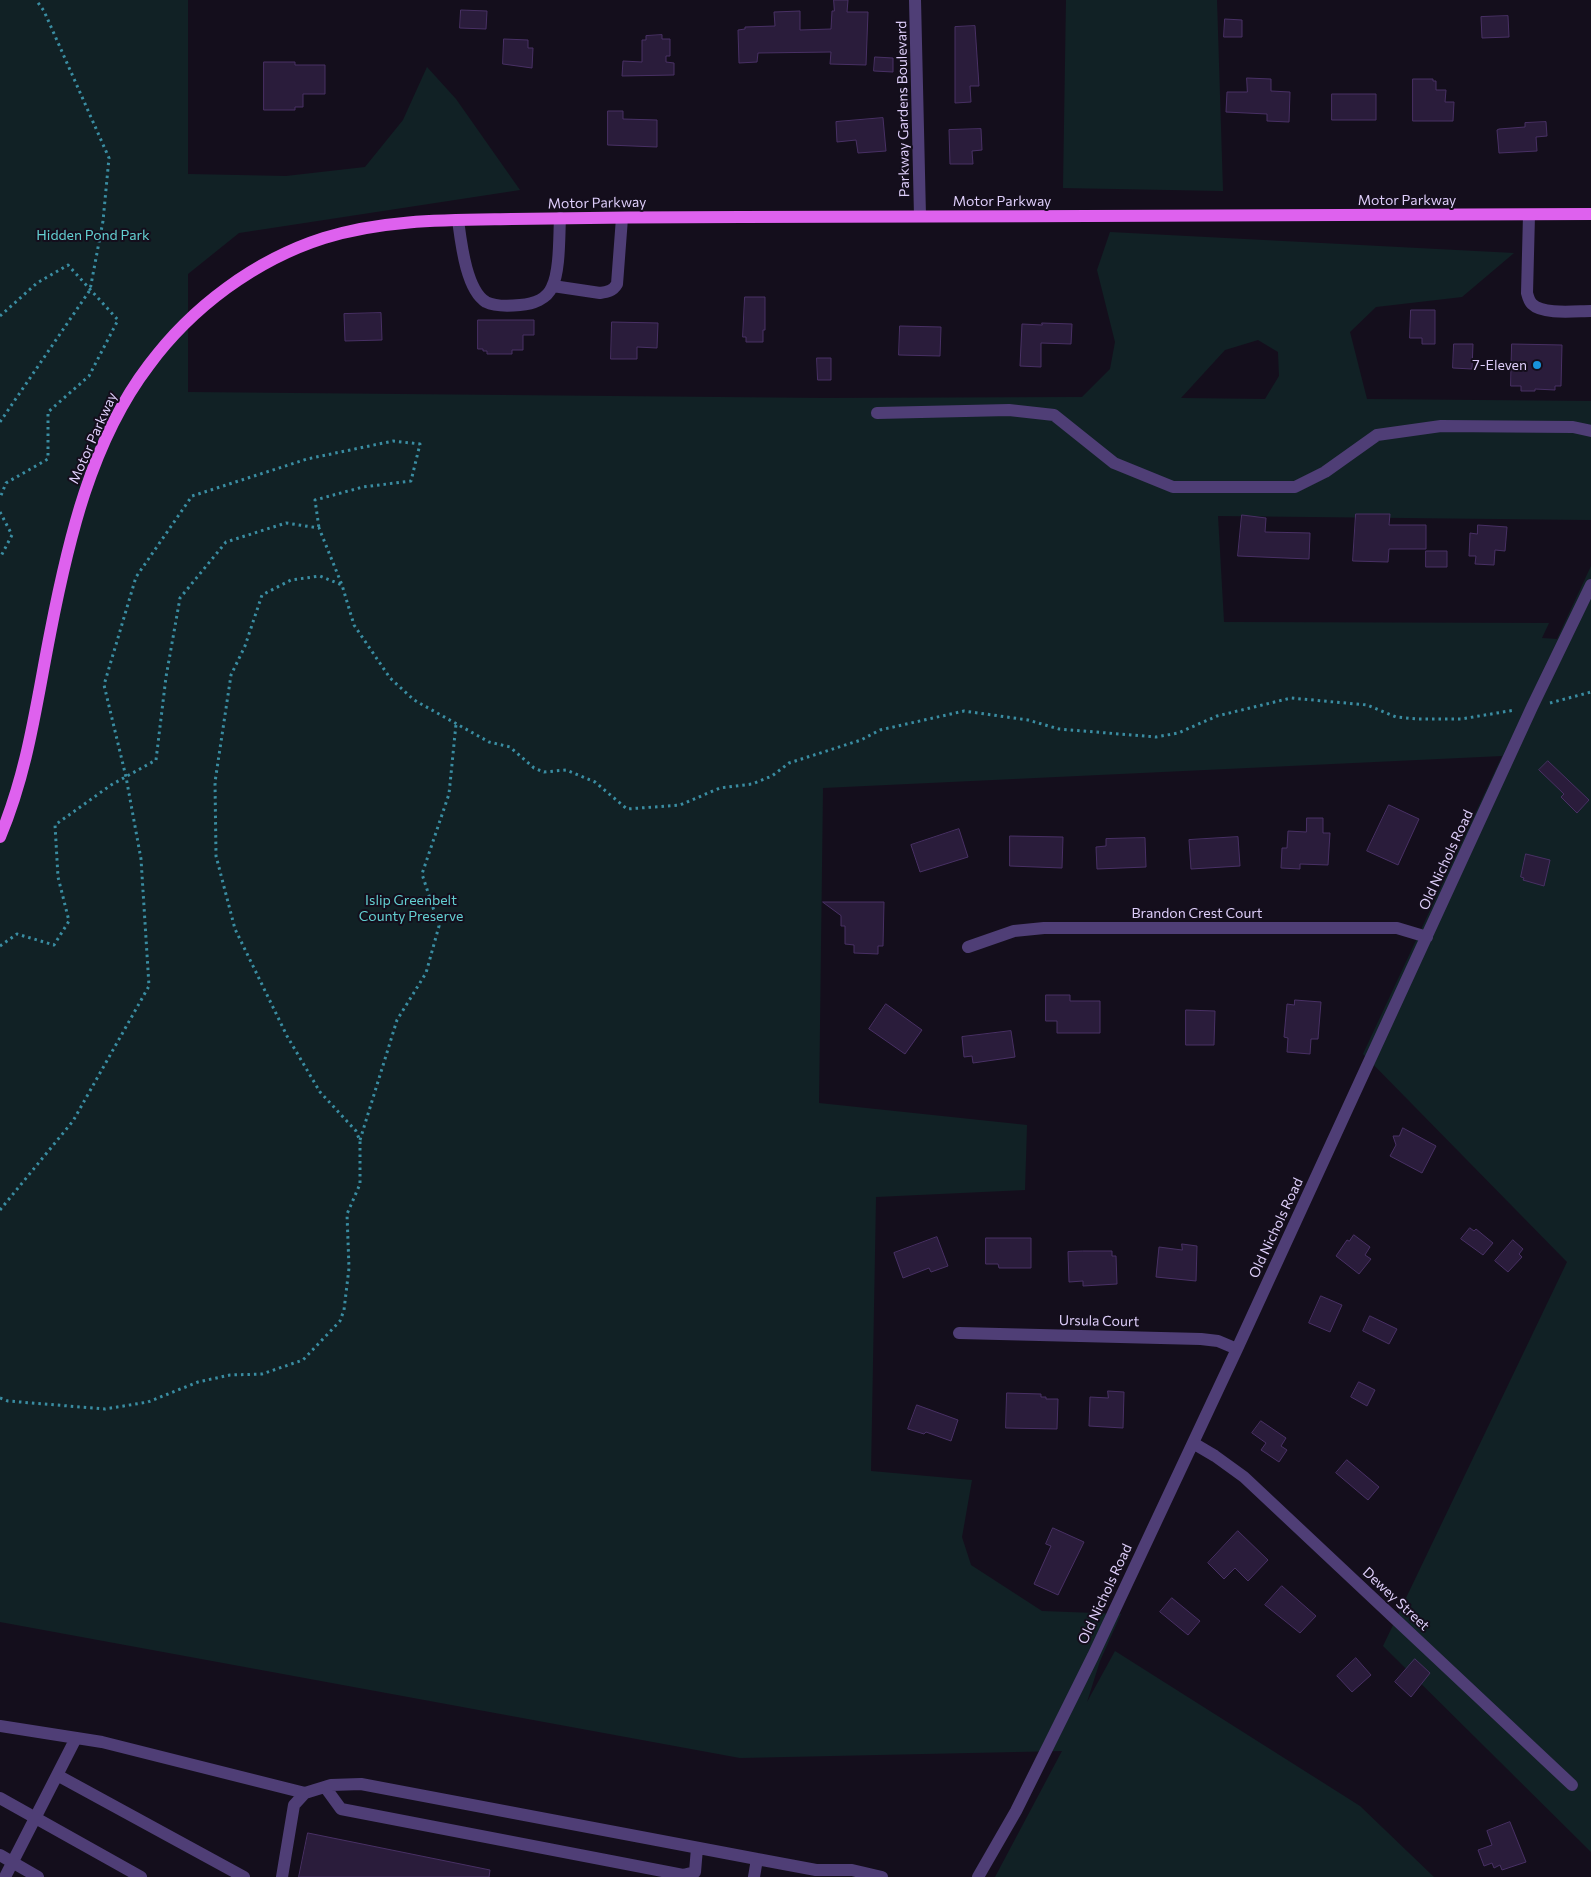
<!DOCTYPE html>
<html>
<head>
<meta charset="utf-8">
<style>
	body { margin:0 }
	canvas { display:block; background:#140e1c }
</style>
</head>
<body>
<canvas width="1591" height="1877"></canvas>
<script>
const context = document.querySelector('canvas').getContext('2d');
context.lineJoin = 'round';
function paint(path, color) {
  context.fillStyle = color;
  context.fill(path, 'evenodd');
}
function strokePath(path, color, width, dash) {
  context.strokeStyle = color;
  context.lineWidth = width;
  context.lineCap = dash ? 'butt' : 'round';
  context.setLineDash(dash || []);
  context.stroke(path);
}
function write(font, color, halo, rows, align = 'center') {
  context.font = font + ' Commissioner,sans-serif';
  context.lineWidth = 4;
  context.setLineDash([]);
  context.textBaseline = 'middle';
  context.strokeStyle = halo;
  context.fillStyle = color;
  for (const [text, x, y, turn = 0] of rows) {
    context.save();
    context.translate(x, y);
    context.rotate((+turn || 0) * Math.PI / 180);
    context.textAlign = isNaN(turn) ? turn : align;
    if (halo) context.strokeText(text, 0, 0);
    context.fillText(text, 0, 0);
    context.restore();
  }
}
paint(new Path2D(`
	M0,0H188V174L286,176L365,167L403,120L427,67L456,99L520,190L239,233L188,274V392L824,398L1082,397L1110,369L1115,342L1097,270L1110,232L1514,253L1462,297L1376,307L1350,332L1367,399L1591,401V520L1218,516L1224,622L1549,623L1542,638L1557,639L1591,566V1852L1383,1646L1567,1262L1363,1054L1502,756L823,788L819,1103L1027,1125L1025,1190L876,1197L871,1471L972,1480L962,1537L971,1565L1042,1611L1121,1614L1100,1661L1087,1702L1115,1651L1360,1806L1434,1877H995L1062,1751L740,1758L0,1622ZM1258,340L1278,352L1279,376L1265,399L1181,398L1225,350Z
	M1066,0H1217L1223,191L1063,188Z`), '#112125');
const building = new Path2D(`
	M834,0H848L847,12H868L866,65L830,64L831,52L758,53L757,62L739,63L738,30L745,29V27L775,26L774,12L800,11V30L831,29L832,11H834Z
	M461,10L487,11L486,29L460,28Z
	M1508,16L1509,37L1482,38L1481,17Z
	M1225,19L1242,20V37H1224Z
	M975,26L979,86H970L971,102L955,103V27Z
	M662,35V39H670V56H666V62L674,63V75L622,76L623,61L642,62V40H646V36Z
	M504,39L528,40V48H533L532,68L503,64Z
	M875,57L893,58V72L874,71Z
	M264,62H295V65H325V94H303V107H295V110H264Z
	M1247,78L1271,79V91L1290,92L1289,122L1267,121V114L1226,112L1227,92H1247Z
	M1413,79H1433V81H1436V90H1446L1445,102H1454L1453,121H1413Z
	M1332,94H1376V120H1332Z
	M608,111H623V119L657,120V147L608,145Z
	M883,118L886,151L858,153L856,140L837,142L836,122Z
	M1546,122L1547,136L1536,137L1537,151L1499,153L1497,130L1499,129L1525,127V123Z
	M981,129L982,150L972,151L973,164H950L949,130Z
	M745,297H765V330H763V342H746V337H743Z
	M1411,310H1435V344H1422V338H1410Z
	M381,313L382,340L345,341L344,314Z
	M478,320H534V335H523V350H512V354H487V351H483V349H478Z
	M612,322L658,323L657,348L637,347V359H611Z
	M1042,323L1072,324L1071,344L1041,343V367L1020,366L1022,324L1042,325Z
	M900,326L941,327L940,356L899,355Z
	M1454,344H1473L1472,369L1453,368Z
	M1512,344L1562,345L1561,386H1555V390L1535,389V391H1521V386H1511Z
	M817,358H831V380H818Z
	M1356,514H1390L1389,525H1426V549H1389L1388,562L1353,561Z
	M1242,515L1266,518L1265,532L1310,533L1309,559L1238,556Z
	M1478,525L1507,527L1505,551L1495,550L1494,565L1475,564L1476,556H1469L1470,533L1477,534Z
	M1426,551H1447V567H1426Z
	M1548,761L1589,800L1577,813L1561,797L1564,794L1539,770Z
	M1389,805L1419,819L1398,865L1367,851Z
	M1307,818H1323V833H1330L1328,865L1300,864V869L1281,868L1282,848H1287L1288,831L1306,832Z
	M959,829L968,857L920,872L911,845Z
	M1010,836L1063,837L1062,868L1010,866Z
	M1238,837L1240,866L1191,869L1189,840Z
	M1145,838L1146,867L1097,869L1096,847L1106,846V839Z
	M1526,854L1550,860L1544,886L1523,880L1524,878L1521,877Z
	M823,902H884L883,946H878V954L854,953V945L845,944V926H841V916Z
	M1046,995H1070V1001H1100V1033H1057V1021H1046Z
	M1295,1000L1321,1002L1318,1039H1311L1310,1054L1287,1052L1288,1038L1284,1037L1287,1004L1294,1005Z
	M886,1004L922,1030L905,1054L869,1029Z
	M1186,1010L1215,1011L1214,1045H1186Z
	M1011,1031L1015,1057L973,1063L972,1056L964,1057L962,1037Z
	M1403,1128L1436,1146L1422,1173L1390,1156L1396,1145L1393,1136H1399Z
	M1470,1228L1474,1231L1476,1229L1493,1243L1483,1255L1461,1239Z
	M1354,1235L1370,1247L1365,1255L1371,1259L1359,1274L1336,1256L1347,1240L1349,1241Z
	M937,1237L948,1266L931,1272L929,1268L903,1278L894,1253Z
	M986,1238H1031V1268H999L998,1264H986Z
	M1513,1240L1523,1249L1519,1254L1522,1257L1508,1272L1495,1261Z
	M1182,1244L1197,1246L1196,1281L1156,1277L1159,1247L1182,1250Z
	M1083,1251H1112V1256H1116L1117,1284L1083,1286V1281L1069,1282L1068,1252Z
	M1321,1296L1342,1305L1330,1332L1309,1323Z
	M1370,1316L1397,1329L1389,1344L1363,1331Z
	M1359,1382L1375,1390L1367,1406L1351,1397Z
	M1108,1391L1124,1392L1123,1428L1089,1426L1090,1397L1108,1398Z
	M1007,1393L1041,1394V1397H1046V1399H1058L1057,1429L1006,1428Z
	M917,1405L958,1420L951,1441L926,1432L924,1434L908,1429Z
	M1261,1421L1286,1438L1281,1446L1287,1450L1279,1462L1261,1450L1266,1443L1252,1433Z
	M1347,1460L1379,1487L1368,1500L1336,1473Z
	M1053,1528L1084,1542L1058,1595L1034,1584L1051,1546L1046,1544Z
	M1238,1531L1268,1560L1248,1581L1235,1568L1224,1579L1208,1563Z
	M1282,1586L1316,1616L1300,1633L1265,1605Z
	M1172,1598L1200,1621L1188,1635L1160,1612Z
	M1356,1658L1371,1675L1352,1692L1337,1676Z
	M1415,1659L1430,1673L1411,1697L1395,1682Z
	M1510,1822L1526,1862L1502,1870L1500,1865L1494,1868L1492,1863L1484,1866L1478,1850L1492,1845L1487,1831Z
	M308,1833L490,1870L489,1877H299Z`);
paint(building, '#2a1c3b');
strokePath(building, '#483064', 1);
strokePath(new Path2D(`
	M0,316L37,283L68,265L118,320L89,376L48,412V459L6,483L0,498
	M0,422L90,290L103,221L109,158L44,11L36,0
	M0,512L12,535L0,558
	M1550,703L1591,692
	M0,946L17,934L54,945L69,921L58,877L55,825L111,785L156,760L166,677L180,598L226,542L286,523L319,528L342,585
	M360,1140L397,1020L426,973L439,926L422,874L449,794L456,724
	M0,1210L73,1121L149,986L141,859L126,777L104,685L136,577L192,496L307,459L393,441L420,444L411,481L363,487L315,500L319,528
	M0,1398L8,1401L105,1409L148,1402L198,1382L230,1375L262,1374L303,1360L340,1321L344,1310L349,1268L347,1214L360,1184V1141L356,1131L320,1092L287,1036L235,929L216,856L215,782L231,675L245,646L262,595L291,580L320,576L342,585L354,625L390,678L414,700L489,742L510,747L534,768L544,772L566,770L595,782L627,809L680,805L720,788L752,784L772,776L789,763L861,740L880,730L964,711L1028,720L1059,729L1156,737L1178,733L1217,716L1291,698L1367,705L1396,717L1418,719H1461L1515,710`), '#3a8da2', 3, [2.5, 4]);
strokePath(new Path2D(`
	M915,0L920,216
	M1529,215L1527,293C1528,297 1529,301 1532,304C1543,315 1576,311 1591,311
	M458,220C461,242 466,290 486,302C496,307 510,306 520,305C533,304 547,299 552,287C560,271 559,237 560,218
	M553,286L600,293C607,292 613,291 617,284L622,218
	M877,413L1009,410L1054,415L1114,463L1173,487H1295L1325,472L1377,435L1441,426L1573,427L1591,431
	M968,947L1014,931L1044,928H1397L1427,937
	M959,1333L1201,1339L1218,1341L1237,1349
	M1193,1443L1215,1456L1244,1477L1572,1785
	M0,1726L102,1742L305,1793
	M57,1775L244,1877
	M325,1787L341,1809L683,1875L695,1872L697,1848
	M0,1798L141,1877
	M0,1855L38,1877
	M5,1877L76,1738
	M282,1877L294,1805L305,1793L331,1785L361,1784L757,1859
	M754,1877L757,1859L816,1870H852L882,1877
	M978,1877L1016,1811L1093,1656L1237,1349L1532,707L1591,585`), '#4f3e76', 12);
strokePath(new Path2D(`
	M0,837C28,770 36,705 50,634C68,541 91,441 149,365C192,307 255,260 324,238C385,219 449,220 512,219C589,218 665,217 742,217C1025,216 1308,216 1591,214`), '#de61ee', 12);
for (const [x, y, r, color] of [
	[1537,365,5,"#1894dc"]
]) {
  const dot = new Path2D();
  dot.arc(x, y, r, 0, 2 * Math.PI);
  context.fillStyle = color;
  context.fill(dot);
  strokePath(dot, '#140e1c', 2);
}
write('14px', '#decefa', '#140e1c', [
	["Parkway Gardens Boulevard",903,109,-91],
	["Motor Parkway",1407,200],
	["Motor Parkway",1002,201],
	["Motor Parkway",597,203,-1],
	["Motor Parkway",93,438,-66],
	["Old Nichols Road",1446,860,-65],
	["Brandon Crest Court",1197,913],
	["Old Nichols Road",1276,1228,-65],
	["Ursula Court",1099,1321,1],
	["Old Nichols Road",1105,1594,-65],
	["Dewey Street",1396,1599,43]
]);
write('14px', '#63cfd1', '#140e1c', [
	["Hidden Pond Park",93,235],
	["Islip Greenbelt",411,900],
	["County Preserve",411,916]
]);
write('14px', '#decefa', '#140e1c', [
	["7-Eleven",1527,365]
], 'right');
</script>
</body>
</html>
